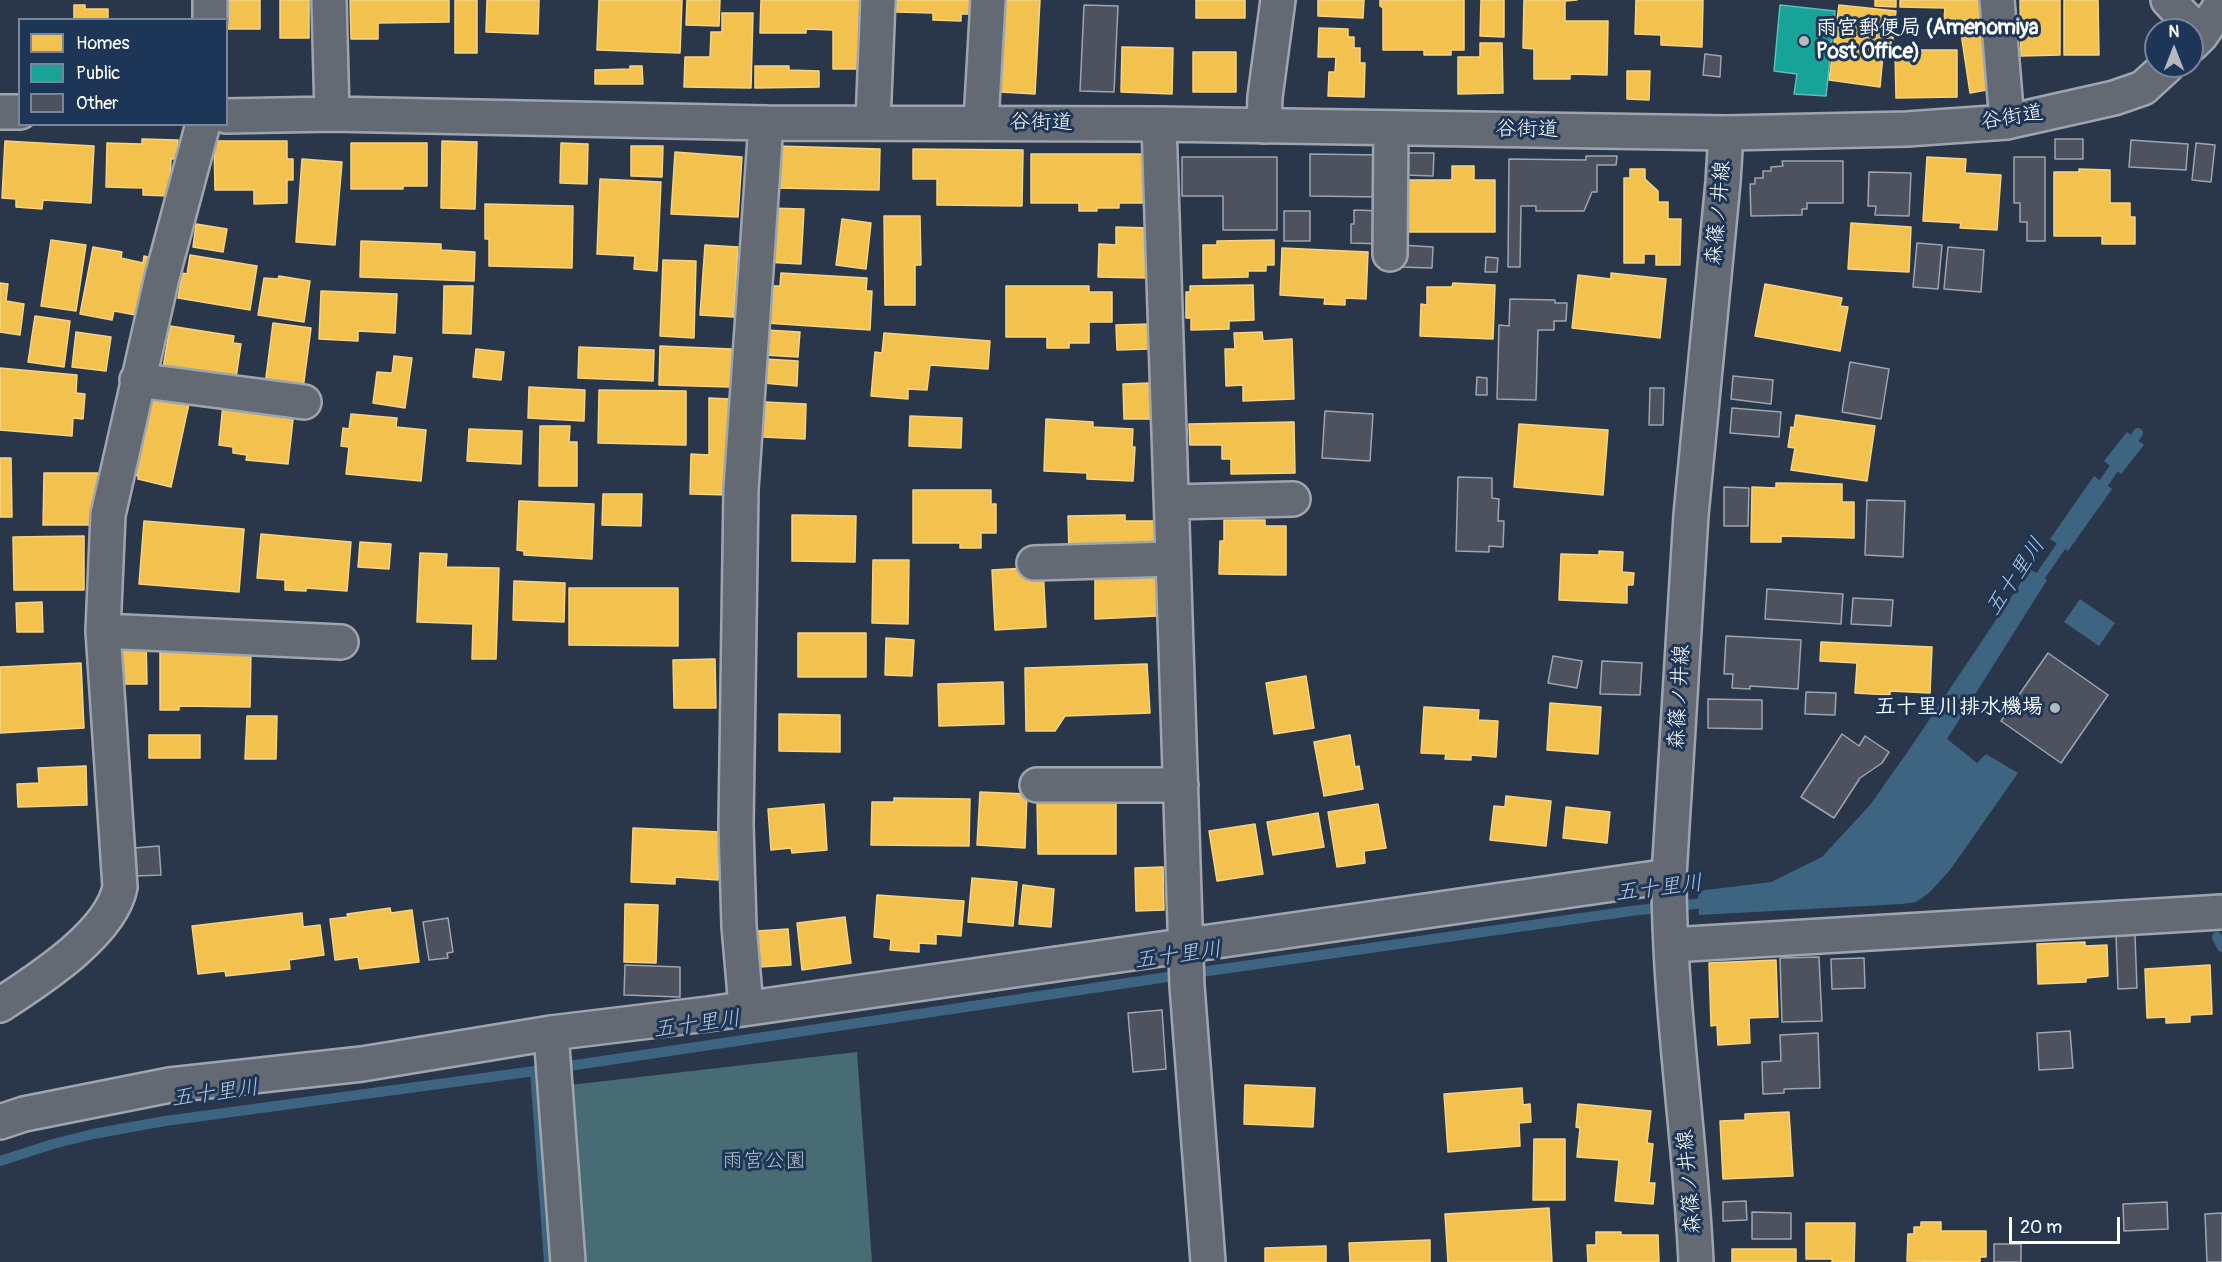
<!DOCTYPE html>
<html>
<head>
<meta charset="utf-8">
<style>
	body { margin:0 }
	#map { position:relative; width:2222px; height:1262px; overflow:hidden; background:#2a374a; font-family:Pangolin,sans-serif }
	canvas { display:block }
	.legend { position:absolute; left:18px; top:18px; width:210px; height:108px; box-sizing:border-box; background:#1d3557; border:2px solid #77869a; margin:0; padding:8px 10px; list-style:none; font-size:18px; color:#fff }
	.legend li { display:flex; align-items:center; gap:12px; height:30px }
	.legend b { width:30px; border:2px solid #77869a }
	.north { position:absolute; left:2144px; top:18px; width:60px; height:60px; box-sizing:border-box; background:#1d3557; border:2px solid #77869a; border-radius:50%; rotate:0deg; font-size:16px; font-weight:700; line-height:24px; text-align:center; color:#fff }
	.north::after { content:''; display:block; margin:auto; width:21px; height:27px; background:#b4b9c0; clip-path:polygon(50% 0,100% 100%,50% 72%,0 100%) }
	.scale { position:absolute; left:2009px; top:1217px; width:111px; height:27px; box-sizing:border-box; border:3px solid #fff; border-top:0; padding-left:8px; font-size:18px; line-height:21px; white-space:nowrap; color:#fff; -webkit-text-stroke:4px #1d3557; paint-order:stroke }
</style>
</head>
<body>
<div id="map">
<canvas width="2222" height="1262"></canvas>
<ul class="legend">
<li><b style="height:16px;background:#f2c14e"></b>Homes</li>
<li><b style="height:16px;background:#17a398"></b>Public</li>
<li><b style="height:16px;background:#4d525e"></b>Other</li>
</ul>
<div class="north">N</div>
<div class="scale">20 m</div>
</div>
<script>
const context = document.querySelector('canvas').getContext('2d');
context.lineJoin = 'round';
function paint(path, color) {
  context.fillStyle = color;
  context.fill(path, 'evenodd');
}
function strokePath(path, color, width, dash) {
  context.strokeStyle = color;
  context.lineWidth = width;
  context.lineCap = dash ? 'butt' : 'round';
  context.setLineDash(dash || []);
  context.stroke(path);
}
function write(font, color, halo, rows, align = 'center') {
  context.font = font + ' Pangolin,"Klee One",sans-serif';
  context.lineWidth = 6;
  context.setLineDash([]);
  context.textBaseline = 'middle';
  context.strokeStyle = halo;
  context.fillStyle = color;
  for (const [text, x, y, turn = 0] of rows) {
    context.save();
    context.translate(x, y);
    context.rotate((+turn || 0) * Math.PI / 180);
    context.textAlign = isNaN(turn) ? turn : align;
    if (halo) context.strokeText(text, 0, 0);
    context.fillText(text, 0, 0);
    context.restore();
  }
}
paint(new Path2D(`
	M857,1052L872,1262H582L570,1085Z`), '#476c73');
paint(new Path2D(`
	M2127,432L2144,445L2121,474L2104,461Z
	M2094,476L2112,489L2068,551L2050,539Z
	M2030,569L2047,580L1947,739L1977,763L1986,754L2018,773L1950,870L1929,893L1916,902L1902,904L1699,915L1698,891L1771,882L1822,857L1870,805L1911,747Z
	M2080,599L2115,623L2099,646L2064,622Z`), '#3d6581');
const homes = new Path2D(`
	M225,0H260V29H226Z
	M280,0H309V38H280Z
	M350,0H449V22L378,23V39H351Z
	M455,0H477V53H455Z
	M487,0H539L538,34L486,32Z
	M599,0H682L680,53L597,50Z
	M687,0H720L719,26L686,25Z
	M761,0H866L865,69H833V30L806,29V33H760Z
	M896,0H973V14H961V21L933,20V13L896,12Z
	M1005,0H1040L1035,94L1001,92Z
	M1196,0H1245V18H1196Z
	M1318,0H1364L1363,18L1318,16Z
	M1380,0H1464V50H1451V55H1424V50H1383V8L1380,6Z
	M1481,0H1504V37L1480,36Z
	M1524,0H1577L1565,1V21H1608L1607,75L1570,74V79H1534V49L1523,48Z
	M1636,0H1703L1702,47L1661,45V35L1635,34Z
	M1875,0H1896V7L1875,6Z
	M1900,0H1982L1984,21L1944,19L1945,8L1900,7Z
	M2020,0H2060V55L2021,56Z
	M2064,0H2098L2099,55H2064Z
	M74,5H85V9H108V20H74Z
	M1839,5L1896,11L1891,56L1883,55L1880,87L1829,80Z
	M722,13H753L751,88L684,87L685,57H710L711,32H722Z
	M1959,20L1984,21L1992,89L1970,93Z
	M1319,28L1348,29V37H1354V48H1360V63H1365L1364,97L1328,96L1329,72H1335L1336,57H1318Z
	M1480,43H1502L1503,93L1458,94V57H1480Z
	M1122,47L1173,48L1172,94L1121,92Z
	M1895,50H1957V97L1896,98Z
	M1193,52H1236V92H1193Z
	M630,66H642L643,84H595V70L630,69Z
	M755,66H789V70L819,71V87L755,88Z
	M1627,71H1650L1649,100L1627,99Z
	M142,139L178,140L177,159H171L170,196L143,195V188L106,187L107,143L142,144Z
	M5,141L94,146L91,203L43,200L42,209L16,207V199L2,198Z
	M214,141H287V159H293V180H287V203L254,204V190H215Z
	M442,141L477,142L475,209L441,208Z
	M351,143H427V186H403V189H351Z
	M561,143L588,144L587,184L560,183Z
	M631,146H663L662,177L631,176Z
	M777,146L880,149L879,190L776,188Z
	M913,149L1023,150L1022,206L937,205V179H913Z
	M675,152L742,157L738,217L671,214Z
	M1031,154H1146L1145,203H1119V208H1097V211H1079V203H1031Z
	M1927,157L1966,159L1965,173L2001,175L1997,230L1960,228L1961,223L1923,221Z
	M302,159L342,162L335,245L296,242Z
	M1452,166H1474V180H1495V232H1404V180H1452Z
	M1630,169H1645V179L1658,191V202H1668V219H1681L1680,265H1656V254H1644V263H1624V178H1630Z
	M2079,169L2110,170V203H2130V217H2135V244H2102V236H2054V172H2079Z
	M600,179L661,182L657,271L634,269L635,256L597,254Z
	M485,204L573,206L572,268L489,266V239H485Z
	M768,208L804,209L801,264L765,262Z
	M884,216H920L921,265H915V305H885Z
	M842,219L871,223L866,269L836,265Z
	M1851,223L1911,227L1909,272L1848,269Z
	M196,224L227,229L223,252L193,247Z
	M1116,227L1151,228L1150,278L1098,277L1099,244L1116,245Z
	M51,240L86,245L76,311L41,306Z
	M1274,240V265H1266V271H1248V277L1203,278V245H1217V241Z
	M361,241L441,244V250L475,252L474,281L360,277Z
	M705,245L738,247L734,317L700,315Z
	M93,247L122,252L121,258L143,263L144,256L152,258L141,316L114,311L112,320L80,314Z
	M1282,248L1368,252L1366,299L1345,298V305L1324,304L1325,298L1280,295Z
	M190,255L257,266L250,310L178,298L182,273L187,274Z
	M663,260L696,261L694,338L660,336Z
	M781,273L867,278L866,291H872L870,330L766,323L767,295H773L774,286H780Z
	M1611,273L1666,279L1660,338L1572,328L1578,275L1611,279Z
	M279,276L310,281L304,322L258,315L264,278L278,279Z
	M0,283L8,284L6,301L24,304L20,335L0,332Z
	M1453,283L1495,285L1493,339L1420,336L1421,304L1427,305V287H1452Z
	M1765,284L1842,298L1840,306L1848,307L1840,351L1755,336Z
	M1253,285L1254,320L1229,321V329L1191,330V318H1186V292H1190V286Z
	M444,286H473L471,334L443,333Z
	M1006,286H1089V292H1112V322H1089V343H1069V348H1047V337H1006Z
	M321,291L397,294L395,333L358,331V341L319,339Z
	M35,316L70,321L64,367L28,362Z
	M273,323L311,328L303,389L265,385Z
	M1150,324V349L1117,350L1116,325Z
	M170,326L234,336L233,343L241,344L236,378L163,368Z
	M766,330L800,332L798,357L764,355Z
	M76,332L111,337L106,371L72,367Z
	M1262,332L1263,341L1292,339L1294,399L1243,401V385L1226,386L1225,349H1235L1234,333Z
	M884,333L990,341L988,369L930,365L927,390L908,389V399L871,396L875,352L882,353Z
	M660,346L732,349L730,387L659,385Z
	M579,347L654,350L653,381L578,378Z
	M476,349L504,352L501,380L473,377Z
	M394,356L412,358L405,408L373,403L377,372L392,373Z
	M765,359L798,361L797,386L763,383Z
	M0,368L77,375L76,393L85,394L83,419L73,418L72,436L0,430Z
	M1151,383L1152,419H1124L1123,384Z
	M529,387L585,390L584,421L528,418Z
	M149,390L190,399L171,487L138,479V476L134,475Z
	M599,390L686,391V445L598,443Z
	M709,398L730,399L729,495L690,494L691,454L709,455Z
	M765,402L806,404L805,439L763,437Z
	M223,404L294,411L288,464L246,460L247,455L233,453V447L219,445Z
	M351,414L397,418L396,427L426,430L421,481L346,474L349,447L341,446L343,428L349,429Z
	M1796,415L1875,426L1867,481L1791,470L1795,448L1788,447L1791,427L1794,428Z
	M910,416L962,418L961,448L909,446Z
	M1046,419L1093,422V427L1133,429L1132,447H1135L1133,481L1087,479V473L1044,471Z
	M1294,422L1295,473L1231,474V459H1222V445H1190L1189,424Z
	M1519,424L1608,430L1603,495L1514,487Z
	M540,426H570L569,442H577V486H539Z
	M469,429L522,431L521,464L467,461Z
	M0,458H11L12,517H0Z
	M44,473H98V525H43Z
	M1776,483L1842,484V502H1854V538L1781,536V542H1751L1752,487L1776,488Z
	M913,490H991V504H996V533H981V548H960V543H913Z
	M603,494H642L641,526L602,525Z
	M519,501L594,504L592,559L524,555V551L517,550Z
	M792,515L856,516L855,562L792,561Z
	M1125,515V521H1156V551L1069,552L1068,516Z
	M1224,520H1265V526H1286V575L1219,574L1220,541H1224Z
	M144,521L244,529L239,592L139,584Z
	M261,534L351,542L347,591L306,588V591L285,590V580L257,578Z
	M84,536V590H14L13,537Z
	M360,542L391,544L389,569L358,567Z
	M1599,551L1623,552L1622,572L1634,573L1633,585H1627V603L1559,600L1561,554L1599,555Z
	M420,553L447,554L446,567L499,568L496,659H472L473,624L417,622Z
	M873,560H909L908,624L872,623Z
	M1043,567L1046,627L995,630L992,570Z
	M1156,567L1157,616L1095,619V569Z
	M514,581L565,583L564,622L513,620Z
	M569,588H678V646L569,645Z
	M42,602L43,632H17L16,603Z
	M798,633H866V677H798Z
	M118,638H146L147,684H118Z
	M886,638L914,640L912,676L885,675Z
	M1821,642L1932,647L1930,693L1890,691V695L1855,693L1857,663L1820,661Z
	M160,649L251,650L250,707L179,706V710H160Z
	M715,659L716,708H674L673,660Z
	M81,663L84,728L0,733V667Z
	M1147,664L1150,713L1065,716L1055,731H1026L1025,668Z
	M1306,676L1314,728L1274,734L1266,683Z
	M1003,682L1004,724L939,726L938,684Z
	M1550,703L1601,707L1598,754L1547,750Z
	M1424,707L1479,710L1478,720L1498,721L1496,757L1471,755V760L1445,759L1446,754L1421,753Z
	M779,714L840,715V752L779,751Z
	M247,716H277L276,759H245Z
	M149,735H200V758H149Z
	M1350,735L1355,767L1359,766L1363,789L1324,796L1314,742Z
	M86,766L87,805L18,807L17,784L39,783L38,768Z
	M980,792L1027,794L1025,848L977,845Z
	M1506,796L1551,801L1546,846L1490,840L1494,806L1505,807Z
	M894,798L970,799L969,846L871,845L872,802H894Z
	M1037,799H1116V854H1038Z
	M824,804L827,850L792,853L791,848L771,850L768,809Z
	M1378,804L1386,848L1364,851L1365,863L1337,867L1328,812Z
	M1566,807L1610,812L1607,843L1563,838Z
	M1318,813L1324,847L1273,855L1267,822Z
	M1255,824L1263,874L1217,881L1209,831Z
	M633,828L720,832L718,880L675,877V884L631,882Z
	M1163,867L1164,910L1136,911L1135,868Z
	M972,878L1017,882L1013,926L968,922Z
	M1023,885L1054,889L1051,927L1019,924Z
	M877,895L964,901L961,936L936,934V944L919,943V952L890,950L891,939L874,937Z
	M625,904L658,905L656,963L624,962Z
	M390,908L391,913L412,910L419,962L360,969L358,957L335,960L330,919L348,917L347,914Z
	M302,913L303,927L320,925L324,955L289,960L290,969L226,976L225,971L198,974L192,926Z
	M845,917L851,963L802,970L797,923Z
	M788,929L791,965L759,967L757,931Z
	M2085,942V946L2107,945L2108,976L2086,978V982L2038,984L2037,944Z
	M1776,960L1778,1017L1749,1018L1750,1043L1718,1045L1717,1025L1711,1026L1709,963Z
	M2210,965L2212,1014L2190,1015V1022L2166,1023V1017L2147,1018L2145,969Z
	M1245,1085L1315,1088L1313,1127L1244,1124Z
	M1522,1088L1523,1105L1530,1104L1531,1122L1519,1123L1520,1146L1448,1152L1444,1094Z
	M1578,1104L1651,1111L1647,1143L1653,1144L1649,1183H1655L1653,1204L1615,1201L1619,1160L1577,1157L1580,1128L1576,1127Z
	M1789,1112L1793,1176L1723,1179L1720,1121L1745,1120V1114Z
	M1534,1139H1565V1200H1533Z
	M1549,1208L1552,1262H1448L1445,1214Z
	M1921,1222H1941V1231H1986V1257H1980V1262L1907,1261L1908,1234H1914V1227H1921Z
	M1806,1223H1855L1854,1262H1832V1259H1806Z
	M1596,1232H1621V1235H1658L1659,1262H1588L1587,1245H1596Z
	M1430,1240V1262H1350L1349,1243Z
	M1326,1246V1262H1265V1248Z
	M1732,1249H1796V1262H1732Z`);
paint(homes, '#f2c14e');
strokePath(homes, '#f6d483', 1.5);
const public = new Path2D(`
	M1780,5L1835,11L1826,96L1794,94L1797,74L1774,71Z`);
paint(public, '#17a398');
strokePath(public, '#5dbfb7', 1.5);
strokePath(new Path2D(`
	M2097,493L2138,433
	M2033,587L2068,536
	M2217,937L2222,947
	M535,1071L549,1262
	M0,1161L53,1144L93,1134L165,1121L535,1071L1208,971L1631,911L1713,902`), '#3d6581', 10);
const building = new Path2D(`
	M1084,5L1118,6L1114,92L1080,91Z
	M1705,54L1721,56L1720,77L1703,75Z
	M2055,139H2083V159H2055Z
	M2131,140L2188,144L2186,170L2129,167Z
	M2196,143L2215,145L2211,182L2192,180Z
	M1405,153H1434L1433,176L1405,175Z
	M1310,154L1381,155V197L1310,196Z
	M1586,156H1617L1616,165H1597V192H1592L1584,211H1536V206H1521L1520,267H1508L1509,159L1586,160Z
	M1182,157H1277V230H1223V196H1182Z
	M2014,157H2045V241H2027V222H2020V203H2014Z
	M1782,161H1843V203H1807V209H1802V215L1751,216L1750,184H1755V178H1763V171H1771V167L1783,166Z
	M1869,172L1911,173L1909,216L1875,215L1876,206H1868Z
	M1354,210L1382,211V244L1351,243V224H1354Z
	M1284,211H1310V241H1284Z
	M1917,243L1942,245L1938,289L1913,287Z
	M1401,245L1433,247L1432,268L1400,267Z
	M1948,247L1984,250L1981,292L1944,289Z
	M1486,257L1498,258L1497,272H1485Z
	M1510,299L1555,300V303H1567L1566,321H1554V330H1538L1536,400L1497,399L1499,325L1509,326Z
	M1850,362L1889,369L1881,419L1842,412Z
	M1733,376L1773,380L1771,404L1731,399Z
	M1477,377L1487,378V395H1476Z
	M1650,388H1664L1663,425H1649Z
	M1732,408L1781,412L1779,437L1730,433Z
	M1325,411L1373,414L1370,461L1322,458Z
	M1458,477L1492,478V498L1499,499L1498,521H1504L1503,547L1489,546V552L1456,551Z
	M1724,487L1749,488L1748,526H1724Z
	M1867,500L1905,501L1903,557L1865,555Z
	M1767,589L1843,594L1841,624L1765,619Z
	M1853,598L1893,600L1891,626L1851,624Z
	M1726,636L1801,640L1798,689L1750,686V689L1732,688L1733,674H1724Z
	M2048,653L2108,695L2061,763L2001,721Z
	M1553,656L1582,661L1577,688L1548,683Z
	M1602,661L1642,663L1640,695L1600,694Z
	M1806,692L1836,693L1835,715L1805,714Z
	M1708,699L1762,700V729L1708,728Z
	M1842,734L1859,746L1865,736L1889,752L1882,763L1860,778L1834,818L1801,797Z
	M159,846L161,875L135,876L134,848Z
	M448,918L453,952L447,953L448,958L429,960L423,922Z
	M2135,935L2137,988L2118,989L2116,936Z
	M1819,957L1822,1021L1782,1022L1780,958Z
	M1864,958L1865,988L1832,989L1831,959Z
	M625,965L680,967V997L624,995Z
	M1162,1010L1166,1069L1133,1072L1128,1013Z
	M2070,1031L2073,1068L2039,1070L2037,1033Z
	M1818,1033L1820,1088L1784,1089V1093L1763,1094L1762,1062L1781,1061L1780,1035Z
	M1746,1201L1747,1220L1723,1221V1202Z
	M2167,1202L2168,1229L2124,1231L2123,1204Z
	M1752,1212L1791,1213V1239H1752Z
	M2222,1213V1262H2207L2205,1214Z
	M1994,1244H2021V1262H1994Z`);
paint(building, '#4d525e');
strokePath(building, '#9fa5ae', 1.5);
const minor = new Path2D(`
	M210,0V20
	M329,0L332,114
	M1997,0L2007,122
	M2168,0L2201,35
	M2192,44L2201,35L2222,4
	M0,112H20
	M226,116L332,114L766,123L1159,124L1726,133L1907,129L2007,122L2114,98L2143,88L2167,66
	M873,122L878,0
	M981,122L988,0
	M1159,124L1187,986L1208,1262
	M1390,254L1391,128
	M137,380L304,402
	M1172,502L1293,499
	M1034,563L1173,559
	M103,631L341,642
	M1037,785H1181
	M1671,945L2222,912
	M0,1005C38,980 111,934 120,887L103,631L108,515L162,277L203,124
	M746,1007L739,926L736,825L741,489L766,123
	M551,1033L568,1262
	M0,1122L24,1114L170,1085L362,1064L551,1033L708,1014L1669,876`);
const major = new Path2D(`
	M1264,126L1265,97L1278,0
	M1696,1262C1690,1133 1669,1005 1669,876L1691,515L1723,182L1726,133`);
strokePath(minor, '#9fa5ae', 38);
strokePath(major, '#9fa5ae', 38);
strokePath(minor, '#636a74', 33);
strokePath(major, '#636a74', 33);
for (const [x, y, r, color] of [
	[1804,41,6,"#b4b9c0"],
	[2055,708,6,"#b4b9c0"]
]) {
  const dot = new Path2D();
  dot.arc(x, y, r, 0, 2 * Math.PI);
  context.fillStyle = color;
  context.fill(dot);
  strokePath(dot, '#1d3557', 2);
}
write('bold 21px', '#fff', '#1d3557', [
	["雨宮郵便局 (Amenomiya",1816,29],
	["Post Office)",1816,53],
	["五十里川排水機場",2043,708,"right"]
], 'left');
write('21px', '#fff', '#1d3557', [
	["谷街道",2012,118,-9],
	["谷街道",1041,123,1],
	["谷街道",1527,130,1],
	["森篠ノ井線",1719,213,-85],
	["森篠ノ井線",1680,697,-87],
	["森篠ノ井線",1690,1182,-95]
]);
write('21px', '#aec0c3', '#1d3557', [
	["雨宮公園",764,1162]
]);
write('italic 22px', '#b2c3cf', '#1d3557', [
	["五十里川",2016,577,-56],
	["五十里川",1659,889,-7],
	["五十里川",1178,956,-8],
	["五十里川",697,1025,-8],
	["五十里川",215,1094,-8]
]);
</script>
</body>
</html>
